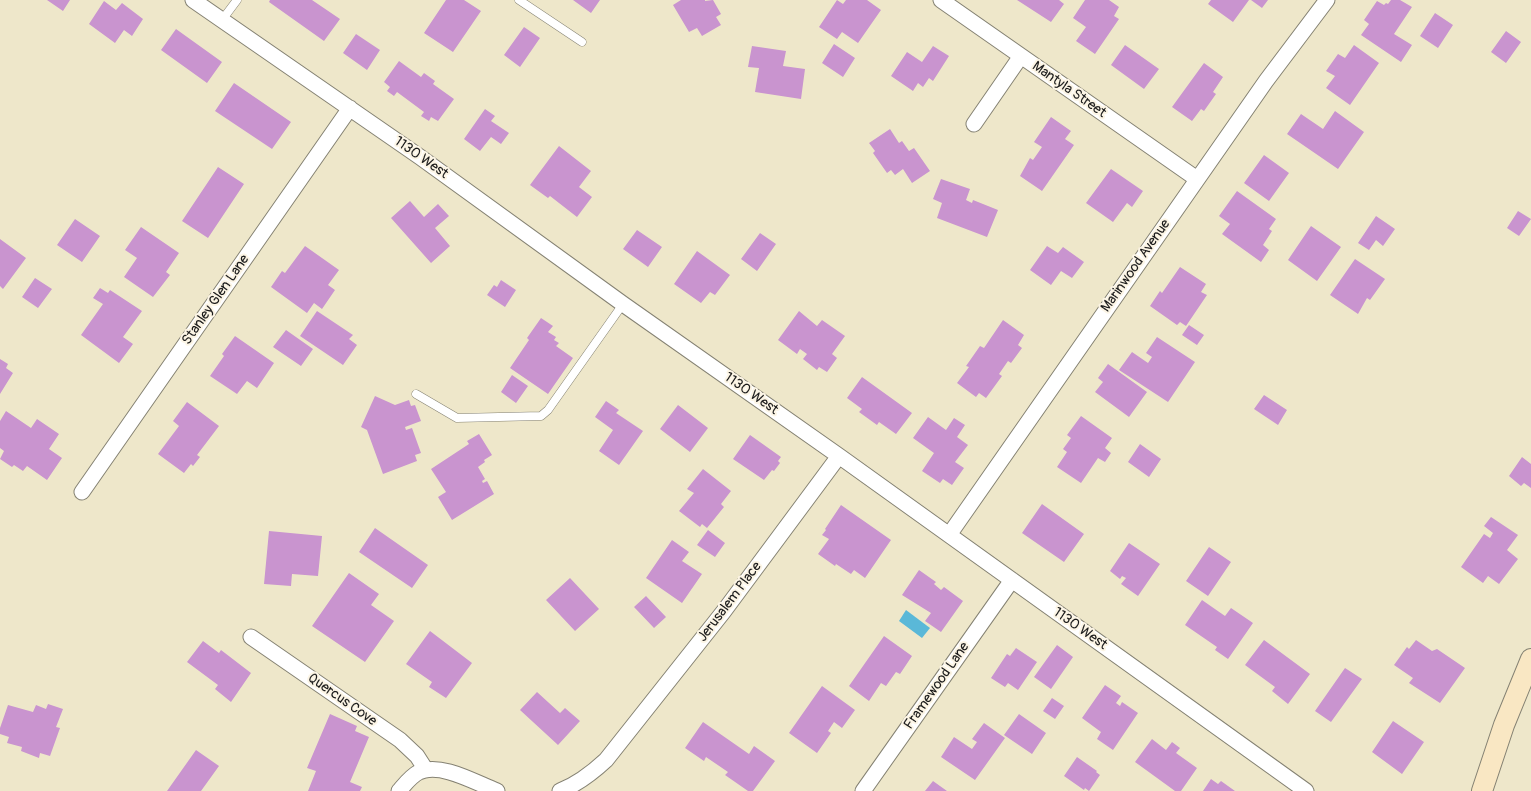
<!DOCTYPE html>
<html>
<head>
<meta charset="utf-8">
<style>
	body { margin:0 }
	canvas { display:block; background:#eee7ca }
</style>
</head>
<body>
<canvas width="1531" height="791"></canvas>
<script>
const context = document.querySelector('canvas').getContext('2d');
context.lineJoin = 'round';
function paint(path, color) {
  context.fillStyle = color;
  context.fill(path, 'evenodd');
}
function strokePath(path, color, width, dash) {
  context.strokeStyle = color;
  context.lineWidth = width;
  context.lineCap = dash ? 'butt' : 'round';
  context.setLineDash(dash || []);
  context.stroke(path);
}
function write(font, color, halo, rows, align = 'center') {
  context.font = font + ' Pangolin,sans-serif';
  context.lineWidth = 4;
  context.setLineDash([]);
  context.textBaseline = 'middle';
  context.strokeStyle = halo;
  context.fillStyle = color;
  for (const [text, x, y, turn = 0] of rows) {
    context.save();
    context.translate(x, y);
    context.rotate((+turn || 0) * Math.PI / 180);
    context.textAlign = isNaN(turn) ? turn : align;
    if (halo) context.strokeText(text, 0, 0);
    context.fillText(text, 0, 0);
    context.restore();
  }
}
paint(new Path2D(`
	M906,610L930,628L922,638L899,621Z`), '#5ab8d8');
paint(new Path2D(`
	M47,0H70L63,11Z
	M270,0H312L340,19L324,41L269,2Z
	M446,0H464L481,11L453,52L424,33Z
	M573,0H600L591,13Z
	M681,0H705V1L713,0L721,14L716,17L721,25L702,36L697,28L689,32L673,5Z
	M837,0L843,4L846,0H867L881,10L858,43L842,32L837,39L819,27Z
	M1017,0H1059L1064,4L1051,22Z
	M1085,0H1109L1119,7L1114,16L1119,19L1095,54L1076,41L1086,27L1073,18Z
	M1211,0H1249L1233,22L1208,4Z
	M1251,0H1268L1262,8Z
	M1391,0H1400L1412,7L1394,34L1412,45L1401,62L1361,35L1369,24L1364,20L1377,1L1384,5L1386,3L1388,4Z
	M104,1L116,10L122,3L143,19L132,36L124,30L115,43L89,24Z
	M1435,13L1453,25L1438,48L1420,36Z
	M524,27L540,38L520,67L504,55Z
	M176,29L222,62L207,83L161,50Z
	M1506,31L1521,42L1506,63L1491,52Z
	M356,34L380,50L367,70L343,53Z
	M834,44L855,58L843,77L822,63Z
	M1125,45L1159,69L1144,89L1111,65Z
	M1354,45L1379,63L1350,105L1326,88L1335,76L1326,71L1338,54L1345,58Z
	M752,46L786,51L783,66L805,69L801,99L755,92L759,68L748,67Z
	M933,46L949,56L933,81L929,78L923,87L918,83L913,91L891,76L907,52L922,62Z
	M399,61L421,77L424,73L435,81L433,84L454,99L438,121L431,117L429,121L421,116L424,112L397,92L394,96L387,91L390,87L384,82Z
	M1204,63L1223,77L1213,92L1216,94L1204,111L1201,109L1192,121L1172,107Z
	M234,83L291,122L272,149L215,111Z
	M485,109L495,116L491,121L509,133L501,144L491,137L480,151L464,139Z
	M1335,111L1364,132L1338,169L1287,134L1301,114L1323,129Z
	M1051,117L1071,131L1065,139L1074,145L1042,191L1020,176L1030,158L1033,160L1042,147L1034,142Z
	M890,129L899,143L902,141L909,151L914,148L930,171L912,183L903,169L895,175L891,170L887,173L873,153L875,151L869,143Z
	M559,146L591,171L579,187L592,197L577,217L550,196L548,198L530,185Z
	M1264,155L1289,173L1269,201L1244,183Z
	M218,167L244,184L208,238L182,221Z
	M1111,169L1143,191L1132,207L1127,203L1113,222L1086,203Z
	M941,179L970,189L966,200L972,203L973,200L998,210L987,237L937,218L942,203L933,199Z
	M1237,191L1276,219L1269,229L1272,231L1263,245L1269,250L1261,262L1222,234L1230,224L1219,216Z
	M410,201L424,217L438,204L449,216L435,228L450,246L431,263L391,218Z
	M1518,211L1531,219L1519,236L1507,228Z
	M1376,216L1395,229L1383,246L1376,240L1369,250L1358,243Z
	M75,219L100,236L82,262L57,245Z
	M1311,226L1341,247L1317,281L1288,260Z
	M141,227L179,253L166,272L170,275L153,297L124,277L137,258L125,250Z
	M637,230L662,247L648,267L623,249Z
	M760,233L776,244L757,271L741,259Z
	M0,239L26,258L3,289L0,286Z
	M305,246L339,270L328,285L335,290L322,309L314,303L307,313L271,287L282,271L285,273Z
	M1047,246L1058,253L1063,247L1084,262L1072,278L1061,271L1051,285L1030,270Z
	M697,251L730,275L715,295L710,292L701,303L674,284Z
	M1355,259L1385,279L1370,300L1367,298L1358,314L1330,295Z
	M1180,267L1206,284L1201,292L1207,295L1186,326L1180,322L1177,325L1150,306L1160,291L1162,293Z
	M35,278L52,289L38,308L22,297Z
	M501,280L516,290L505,307L487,295L494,285L497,287Z
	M100,288L108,293L110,290L142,311L123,337L133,344L119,363L81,335L103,304L93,298Z
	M317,311L353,335L349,339L357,345L343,365L300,336Z
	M799,311L817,326L822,320L845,336L832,354L837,358L827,372L819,367L817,370L803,359L807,354L800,349L797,354L778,340Z
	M541,318L553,326L548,332L556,337L554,340L559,343L556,346L573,358L548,394L510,368L529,340L527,338Z
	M1003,320L1024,335L1018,345L1022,348L1011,363L1008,361L999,374L1002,376L986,398L979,393L976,397L957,383L969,367L966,366L980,346L984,348Z
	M1189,325L1204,335L1197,345L1182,335Z
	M286,330L313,349L301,366L273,347Z
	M235,336L274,363L257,388L247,381L237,394L210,376L224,356L222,354Z
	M1157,337L1195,362L1168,402L1119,370L1132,352L1148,363L1152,357L1146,353Z
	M0,359L8,364L6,368L13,373L0,394Z
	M1108,364L1147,392L1129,417L1095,392L1103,382L1098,378Z
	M512,375L528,386L516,403L501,392Z
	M862,377L912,413L896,434L879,422L877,425L859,412L862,409L847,398Z
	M1264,395L1287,410L1278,425L1254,409Z
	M375,396L395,405L409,400L411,406L415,405L421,421L405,427L406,430L412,428L421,453L415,455L417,461L383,474L367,430L361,427Z
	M606,401L619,410L616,413L643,431L619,465L599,451L613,430L595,417Z
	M187,402L219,426L197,455L200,457L193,466L191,464L184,473L158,454L179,426L173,421Z
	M678,405L708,428L690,452L660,429Z
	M6,411L31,428L37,419L59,434L49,449L62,458L47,480L27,466L23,471L14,465L12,467L0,459L4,451L0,448V421Z
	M1081,416L1112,438L1105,448L1111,453L1105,462L1098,458L1081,483L1057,467L1067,452L1063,449L1071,438L1067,435Z
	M928,417L946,430L954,418L965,425L957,437L968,445L955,462L964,468L952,485L943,479L940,483L922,471L934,453L913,438Z
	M479,434L492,455L484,460L485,462L478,467L485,479L482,481L483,483L487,481L494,494L452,520L438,497L446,492L431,469L469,444L467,441Z
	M750,435L781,457L778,461L780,463L774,471L772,470L764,480L733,459Z
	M1140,444L1161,459L1149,477L1128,462Z
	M1522,457L1531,464V488L1524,483L1521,486L1509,476Z
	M703,469L731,491L721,504L724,507L707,528L702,524L700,527L679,511L694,493L687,489Z
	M1042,504L1084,534L1064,562L1022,533Z
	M841,505L891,540L865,578L854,570L851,574L836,564L835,566L818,554L829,539L822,535L826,530L825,529Z
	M1491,517L1518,535L1507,550L1518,559L1499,584L1488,576L1483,583L1461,567L1484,534L1490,538L1493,533L1484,526Z
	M375,528L428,565L412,588L359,552Z
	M708,530L725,543L715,557L697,545Z
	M269,531L322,536L318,576L292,574L291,586L264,584Z
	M672,540L689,552L682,561L702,574L682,603L646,578Z
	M1129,543L1160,564L1138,596L1121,584L1126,578L1122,576L1120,579L1110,571Z
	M1209,547L1231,562L1208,596L1186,581Z
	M919,570L936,582L934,584L941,590L944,587L963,601L941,632L925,621L931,613L902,595Z
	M349,573L379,594L371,605L394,621L365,662L312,626Z
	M570,578L599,609L575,631L546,600Z
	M646,596L666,617L654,628L634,607Z
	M1202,600L1225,616L1231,608L1253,623L1228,659L1215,650L1217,647L1185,625Z
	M430,631L472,663L446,698L429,687L432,682L406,664Z
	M884,636L912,656L900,674L896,672L886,686L881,683L869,701L849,686Z
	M1264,640L1310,674L1288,704L1272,691L1275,687L1245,665Z
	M1416,640L1432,651L1437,649L1465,668L1440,703L1409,683L1413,678L1394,665L1407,647L1409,649Z
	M203,641L219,653L221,650L251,673L231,702L215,689L218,685L187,662Z
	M1057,645L1073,657L1051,689L1034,677Z
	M1016,648L1037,662L1018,690L1008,683L1005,687L991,678L1007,654L1010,656Z
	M1345,668L1362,679L1331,722L1315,711Z
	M1105,685L1121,696L1116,703L1120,706L1122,702L1138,713L1113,750L1097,739L1101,732L1082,718Z
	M822,686L855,710L842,728L834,722L828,731L831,733L817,753L789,733Z
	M537,692L560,713L565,708L580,721L558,745L520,710Z
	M1052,698L1064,706L1055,719L1043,711Z
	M48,704L63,709L56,727L60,728L50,756L40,753L39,758L21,751L22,747L7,743L9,737L0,734V728L8,705L33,712L36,705L46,709Z
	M330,714L357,726L355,731L369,737L350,782L362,787L360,791H308L316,771L307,768Z
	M1019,714L1046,733L1032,754L1004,735Z
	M1393,721L1424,742L1402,774L1372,752Z
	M703,722L749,754L754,746L775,761L753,791H748L725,775L728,772L706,757L704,761L685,748Z
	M984,723L1005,738L975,780L941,757L954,737L972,749L977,742L972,739Z
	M1152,739L1166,750L1172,742L1180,748L1176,753L1197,768L1181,791H1175L1135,762Z
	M196,750L219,766L201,791H167Z
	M1077,757L1097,771L1096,772L1100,775L1089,791L1085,788L1084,790L1064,776Z
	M1211,779L1218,784L1221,781L1235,791H1203Z
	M933,781L947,791H925Z`), '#c994cf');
const lane = new Path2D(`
	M519,0L582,42
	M222,20L237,0
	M416,394L457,418L541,416L548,410L623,304`);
const street = new Path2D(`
	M193,0L420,157L623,304L839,456L1306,791
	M941,0L1197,179
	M974,124L1021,56
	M82,492L350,108
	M949,535L1266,81L1327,0
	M251,637L400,740L417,756L426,770
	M399,791C405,784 411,776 419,772C441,762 476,783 497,791
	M560,791C578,784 592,773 606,760L724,611L839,456
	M863,791L1012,580`);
const secondary = new Path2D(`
	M1482,791L1504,725L1531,659`);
strokePath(lane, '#858273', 9);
strokePath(street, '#858273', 17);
strokePath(secondary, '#858273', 22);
strokePath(lane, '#fff', 8);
strokePath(street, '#fff', 15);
strokePath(secondary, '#f9e7c3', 20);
write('14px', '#1c1c1c', '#fcf5e5', [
	["Mantyla Street",1069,90,35],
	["1130 West",421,158,35],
	["Marinwood Avenue",1136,266,-55],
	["Stanley Glen Lane",216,300,-55],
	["1130 West",751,394,35],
	["Jerusalem Place",730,602,-53],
	["1130 West",1080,629,35],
	["Framewood Lane",937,686,-55],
	["Quercus Cove",342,700,35]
]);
</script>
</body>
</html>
